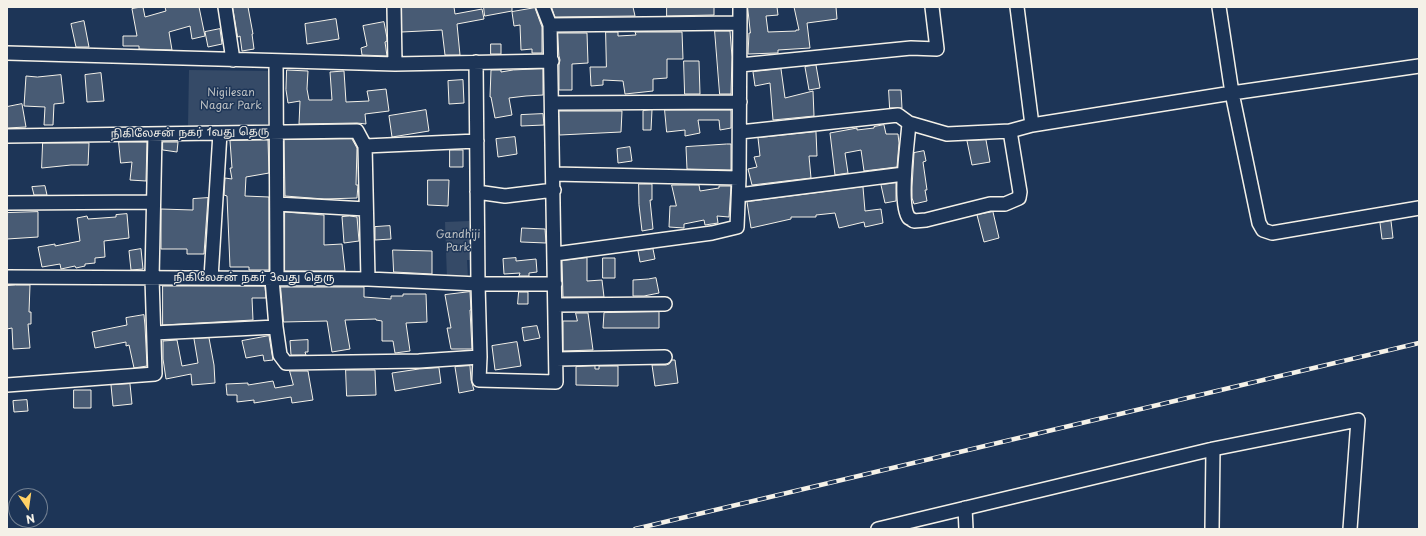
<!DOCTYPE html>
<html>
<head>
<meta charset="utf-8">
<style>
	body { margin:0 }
	#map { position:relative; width:1426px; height:536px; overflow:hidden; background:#1d3557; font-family:"Playpen Sans",sans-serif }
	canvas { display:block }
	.frame { position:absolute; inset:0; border:8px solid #f4f1e8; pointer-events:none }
	.north { position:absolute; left:8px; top:488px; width:40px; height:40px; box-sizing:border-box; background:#1d3557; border:1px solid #738091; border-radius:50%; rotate:167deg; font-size:11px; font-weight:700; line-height:16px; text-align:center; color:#f4f1e8 }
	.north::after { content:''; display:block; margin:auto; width:14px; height:18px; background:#ffd166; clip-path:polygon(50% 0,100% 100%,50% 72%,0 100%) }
</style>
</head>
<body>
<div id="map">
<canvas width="1426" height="536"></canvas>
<div class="frame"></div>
<div class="north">N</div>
</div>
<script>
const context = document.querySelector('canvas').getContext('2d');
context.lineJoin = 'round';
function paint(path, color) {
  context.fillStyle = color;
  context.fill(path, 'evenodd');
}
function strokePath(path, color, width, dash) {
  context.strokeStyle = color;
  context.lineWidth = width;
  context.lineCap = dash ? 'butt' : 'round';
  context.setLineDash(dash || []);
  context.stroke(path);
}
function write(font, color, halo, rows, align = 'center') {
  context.font = font + ' "Playpen Sans","Noto Sans Tamil",sans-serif';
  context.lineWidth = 3;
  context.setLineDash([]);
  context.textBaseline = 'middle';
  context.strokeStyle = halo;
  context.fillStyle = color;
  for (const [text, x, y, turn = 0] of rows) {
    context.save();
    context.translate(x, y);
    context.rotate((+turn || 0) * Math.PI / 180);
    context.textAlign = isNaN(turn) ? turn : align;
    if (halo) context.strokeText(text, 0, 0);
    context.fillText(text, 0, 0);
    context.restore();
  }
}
paint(new Path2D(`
	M189,70L274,71L273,128L188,127Z
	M469,221L471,260H467L468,278L447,279L445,222Z`), '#354a67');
const building = new Path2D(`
	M143,7L145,17L166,11L165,7H199L205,36L192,39L190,26L169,32L172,50L139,49V46H123V36H137L132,9Z
	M233,7H248L253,34H252L254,49L242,51L240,36L238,37Z
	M402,7H454L455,14L482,9L484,19L457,24L460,55H445L442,30L402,32Z
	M484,7H512V11L485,16Z
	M552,7H633L635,16L555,17Z
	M667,7H714V15L667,16Z
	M748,7H777L778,15L766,16L768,32L796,31V30H799L794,7H836L837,19L807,23L810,48L778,50V53H776L748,54L749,33H750Z
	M535,8L542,27V53H532V49L521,50L520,25L514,26L512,12Z
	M336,19L339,39L307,44L305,24Z
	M84,21L89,47H76L71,24Z
	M384,22L387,38V41L385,42L387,56L362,55L361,48L367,46L363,26Z
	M220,29L222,44L208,47L205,32Z
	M715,31H730L732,57L731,94H720Z
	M606,32H618V36L636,35L635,32H682L683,59H667V78L653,79V91L625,94L623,81L603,80V85L591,86L590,67H606Z
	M558,33H587L588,63L572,64V90H559V65L560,60L559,56Z
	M491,44H501V54H491Z
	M684,61H699L700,94H685Z
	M816,65L820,88L809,90L805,67Z
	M543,69V95L526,96L509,98L512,115L495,118L491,97H490L491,70H501V72L513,70Z
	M781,69L785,98L813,91L814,116L773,120L770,83L755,86L753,72Z
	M287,70L308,71L307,89L309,100H332L330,72L344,71L346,102L369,101L367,91L386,89L389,111L365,114L366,124L357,123L299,124L300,101L288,103L286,90Z
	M101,73L104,101L87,102L85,75Z
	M61,75L64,103L54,104L53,125H44L45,107L24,106L26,76L37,77Z
	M463,80L464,103L449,104L448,81Z
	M889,90H901L902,108H890Z
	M22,104L26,127L7,128V107Z
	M426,110L429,131L392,137L389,116Z
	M652,110L651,130H643V111Z
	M665,110H731V128L720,130L719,120H698L700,133L685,136V130L667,132Z
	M559,111H622L621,132L560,135Z
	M543,114L544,125L521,126V115Z
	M884,125L886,134H898L899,143L897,167L864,171L861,150L845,153L848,173L835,175L830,133L857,128V130L874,128V127Z
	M816,132L817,156H809L811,178L752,185L748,169L757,167L754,157L760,156L758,138Z
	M515,137L517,154L498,157L496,139Z
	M352,139L357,148L356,185H358L357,198L324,199L285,196L284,140Z
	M268,140L269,173L246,177L245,196L269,197V270H249V267H230L227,196L224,195L225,178L232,179L230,168H232L230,141Z
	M986,140L990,162L972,165L967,141Z
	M119,142H147L146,181L130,180L132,162L121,163Z
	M163,142H178L177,152L163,150Z
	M43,143H89L88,165H71L42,168Z
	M727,144H731V170L687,169L686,147Z
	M630,147L632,161L618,163L617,149Z
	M450,150H463V167H450Z
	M924,151L926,161L923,162L927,190H925L927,201L914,204L912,198V187L914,153Z
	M428,180H449L448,206L428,205Z
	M896,183V201L885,203L881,185Z
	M639,184H652V200H650L653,229L642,231L639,205Z
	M672,185H699L700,191L719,188V186H731L729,217L717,216L718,223L705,225L704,220L684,224V228L669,227L670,206H676Z
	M45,186L47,195H34L32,187Z
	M863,187L865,211L881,209L883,223L865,227L864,222L839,228L835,213L816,215V217H791V219L751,228L747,202Z
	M208,198L204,254H187V249H161V209L193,210V199Z
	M38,212V237L7,239V213Z
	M285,212L324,215V245L342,244L345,271H285Z
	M993,212L999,238L984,242L977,215Z
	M127,214L129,238L104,241L105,257L95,258V263L85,264V266L76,268L75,266L61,269L60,264L42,267L38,247L55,244V246L80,241L77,218L87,216L88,219L116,217V215Z
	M350,216L357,217L359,241L344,243L342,217Z
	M1391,221L1393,238L1382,239L1380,223Z
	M390,226L391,239L375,240V227Z
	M522,228L545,229L546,243L521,242Z
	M141,249L143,269L131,270L129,251Z
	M653,249L655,259L640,262L638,251Z
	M393,250L432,251V274L394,272Z
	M516,258V261L536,259L537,272L529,273V276H519L520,273L504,274L503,259Z
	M587,258V281L602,280L604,297H563L562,261Z
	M603,258H615V278H603Z
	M656,278L659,293L644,296H633V280L648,279Z
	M16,285H30L29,312H31V324H28L30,348L13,349L12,328L7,329V286Z
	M163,286H265L266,298H252L253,320L163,325Z
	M281,287H364V297L391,299V296H403V294H426L427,322L406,323L410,351L395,353L393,341H382V321L376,320V319L345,320L350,349L332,352L327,321L284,322Z
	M470,292L471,310H470L472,349H451L447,328H451L445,295Z
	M519,292H528V304H518Z
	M659,312V328H603L604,313Z
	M576,313H588L593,350L563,351V321H577Z
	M144,315L145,326L147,366L134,368L129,345L126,346V342L95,348L92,332L127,325L126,318Z
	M537,326L540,338L524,341L522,328Z
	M269,336L273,360L264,361L263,355L246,358L242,341Z
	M209,338L214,365L215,383L192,385L191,374L166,379L163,359V341L177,340L182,366L198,363L194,339Z
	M308,340V352H305L306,355H291L290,341Z
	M517,342L521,366L495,370L492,346Z
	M672,360H675L678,383L655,386L652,365H666L669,364Z
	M470,366L471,380L474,390L459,393L455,367Z
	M595,366V369H599V366H618V386L576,385V367Z
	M439,368L441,383L395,391L392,373L419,369Z
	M346,370H375L376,395L347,396Z
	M290,371H308L313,400L292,403L291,397L254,403V400L237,402V395H227L226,384L248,383V385L273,381L275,388L293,385Z
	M130,384L132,404L113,406L111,385Z
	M74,390H91V408H74Z
	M27,400L28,411L14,412L13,401Z`);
paint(building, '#485b74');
strokePath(building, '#f4f1e8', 1);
const minor = new Path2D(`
	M225,7L233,60
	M394,7L395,64
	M1017,7L1032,125
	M1219,7L1232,93L1259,223L1263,230L1272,233L1419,208
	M550,25L740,23
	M7,53L395,64L552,61
	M276,61L277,279
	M476,62L478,284L480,357L479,380L556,382L550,25L543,7
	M740,65L911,48L937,49L932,7
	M552,103L740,102
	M909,123L947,134L1010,131L1032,125L1232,93L1419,66
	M740,132L898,115L909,123C908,141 898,204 909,218C910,218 913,221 914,221L926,220L990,204H1005L1019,198L1020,192L1010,131
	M7,136L357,131L365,146L368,279L7,277
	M365,146L477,141
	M553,174L739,178
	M477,192L505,196L554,190
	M739,195L904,174
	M7,203L153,202
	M277,204L366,209
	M555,254L712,233L737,227L739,178L740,7
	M211,278L220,133
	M272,279L276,327L280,355L286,363L419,361L480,357
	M368,279L478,284H555
	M555,305L665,304
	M154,333L276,327
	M556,359L665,357
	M7,385L155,374L152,278L155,134
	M965,508L966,529
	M878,529L1213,449L1358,420L1350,529
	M1212,529L1213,449`);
strokePath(minor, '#f4f1e8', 16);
strokePath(minor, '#1d3557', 13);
const rail = new Path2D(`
	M635,529L1419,343`);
strokePath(rail, '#f4f1e8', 4.5);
strokePath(rail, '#1d3557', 3, [9]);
write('11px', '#bbbfc1', '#1d3557', [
	["Nigilesan",231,93],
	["Nagar Park",231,106],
	["Gandhiji",458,235],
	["Park",458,248]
]);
write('11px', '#f4f1e8', '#1d3557', [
	["நிகிலேசன் நகர் 1வது தெரு",190,133,-1],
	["நிகிலேசன் நகர் 3வது தெரு",254,278]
]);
</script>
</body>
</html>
